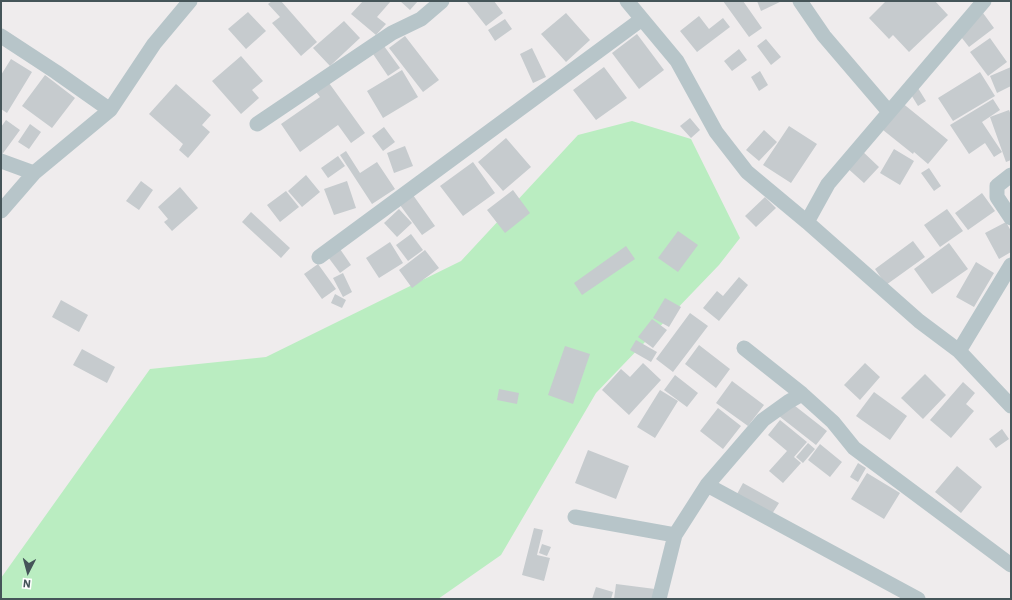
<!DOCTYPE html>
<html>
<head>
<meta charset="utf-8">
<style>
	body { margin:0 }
	#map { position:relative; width:1012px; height:600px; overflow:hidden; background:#efeced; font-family:"IBM Plex Sans",sans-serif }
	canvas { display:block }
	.frame { position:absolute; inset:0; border:2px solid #455559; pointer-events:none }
	.north { position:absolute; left:8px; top:552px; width:40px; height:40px; -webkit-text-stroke:3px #fff; paint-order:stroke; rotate:186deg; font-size:11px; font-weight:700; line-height:16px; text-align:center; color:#455559 }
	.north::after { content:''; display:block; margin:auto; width:14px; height:18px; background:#455559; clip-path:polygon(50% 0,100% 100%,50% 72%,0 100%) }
</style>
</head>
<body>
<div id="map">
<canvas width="1012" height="600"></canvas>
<div class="frame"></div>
<div class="north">N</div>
</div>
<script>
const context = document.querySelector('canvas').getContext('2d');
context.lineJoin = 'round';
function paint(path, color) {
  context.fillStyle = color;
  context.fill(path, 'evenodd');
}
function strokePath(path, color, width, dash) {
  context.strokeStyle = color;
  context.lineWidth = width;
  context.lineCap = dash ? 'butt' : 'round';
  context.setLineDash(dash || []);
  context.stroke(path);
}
paint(new Path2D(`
	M632,121L691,139L740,238L719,265L596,393L501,555L438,599H1V578L150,369L266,357L461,261L578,135Z`), '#baedc1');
paint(new Path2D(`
	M272,1H281L317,42L301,56L272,23L280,17L268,4Z
	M363,1H391L377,17L386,24L376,35L351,14Z
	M400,1H418L410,10Z
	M468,1H494L503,13L486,26L467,2Z
	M723,1H743L762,28L749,37Z
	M757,1H782L761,11Z
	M886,1H935L948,15L909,52L893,35L889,39L869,18Z
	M248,12L266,31L246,49L228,29Z
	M566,13L590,40L566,62L541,34Z
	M983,13L994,28L969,47L958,33Z
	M699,16L709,29L723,18L730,27L697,52L680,31Z
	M505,19L512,29L495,41L488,30Z
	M344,21L360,38L330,66L313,48Z
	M637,34L664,70L639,89L612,53Z
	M405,36L439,80L423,92L389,48Z
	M990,38L1007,62L988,76L970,52Z
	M766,39L781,57L771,65L757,46Z
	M384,46L400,68L388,76L373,54Z
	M532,48L546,77L533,83L520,54Z
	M739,49L747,60L732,71L724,61Z
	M241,56L263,81L252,90L259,98L241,114L212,81Z
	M11,59L32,72L7,113L1,109V75Z
	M604,67L627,98L596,120L573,90Z
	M1011,67V86L997,93L990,76Z
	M402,70L418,97L383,118L367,91Z
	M760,71L768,85L759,91L751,77Z
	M980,72L995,96L953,121L938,98Z
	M45,75L75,98L52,128L22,106Z
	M329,83L365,133L351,143L338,125L300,152L281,124L320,97L316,92Z
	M176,84L211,115L202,125L210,132L188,158L179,150L183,144L149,114Z
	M918,88L926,101L918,106L910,93Z
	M993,99L1000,110L982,122L1002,152L994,157L985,143L969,154L950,125Z
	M901,102L948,140L928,164L914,152L913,154L878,126Z
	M1009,110L1011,115V160L1006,162L990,117Z
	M690,118L700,130L691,138L680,126Z
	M6,120L20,130L1,156V127Z
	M30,124L41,132L29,149L18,142Z
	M789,126L817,144L791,183L763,165Z
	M384,127L395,142L383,151L372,136Z
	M764,130L777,142L759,161L746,150Z
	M506,138L531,167L503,191L478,162Z
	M405,146L413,166L394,173L387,153Z
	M860,149L879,167L864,183L845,166Z
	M894,149L914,161L900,185L880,173Z
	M346,151L360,173L377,162L395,189L372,204L340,155Z
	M338,156L345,166L328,178L321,168Z
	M473,162L495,193L463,216L440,186Z
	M929,168L941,186L934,191L921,173Z
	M306,175L320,192L302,207L288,191Z
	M141,181L153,190L139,210L126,201Z
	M347,181L356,208L334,215L324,189Z
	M180,187L198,208L172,231L164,222L168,219L158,207Z
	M513,190L530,213L505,233L487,210Z
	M286,191L299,207L280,222L267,205Z
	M982,193L995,211L968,230L955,213Z
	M413,195L435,226L422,235L400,205Z
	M765,197L776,208L756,227L745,216Z
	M399,209L412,223L397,237L384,223Z
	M947,209L963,231L940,247L924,225Z
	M251,212L290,248L281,258L242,222Z
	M1006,222L1011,231V252L999,259L985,233Z
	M678,231L698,245L678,272L658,258Z
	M411,234L423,250L408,261L396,245Z
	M913,241L925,257L886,285L875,269Z
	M390,242L403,263L379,278L366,258Z
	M949,243L968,269L932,294L914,269Z
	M626,246L635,259L582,295L574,283Z
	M340,249L351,265L340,273L328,257Z
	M425,250L439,268L412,288L399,270Z
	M976,262L994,273L974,307L956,297Z
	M318,264L336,289L322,299L304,274Z
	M343,273L352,292L343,297L333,278Z
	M739,277L748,285L719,321L703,308L717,291L723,296Z
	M335,294L346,300L342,308L331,303Z
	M665,298L681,307L669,327L653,318Z
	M61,300L88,315L79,332L52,317Z
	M690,313L708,326L673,372L656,359Z
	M652,319L667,330L653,348L638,337Z
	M636,340L657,352L651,362L630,350Z
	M699,345L730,369L716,388L685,364Z
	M565,346L590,354L573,404L548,395Z
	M82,349L115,367L107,383L73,365Z
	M643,363L661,380L629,415L602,390L621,369L630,377Z
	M865,363L880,377L860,400L844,385Z
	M925,374L946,395L923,419L901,398Z
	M675,375L698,393L687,407L664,390Z
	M732,381L764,405L748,426L716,403Z
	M963,382L975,393L966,404L974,411L951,438L930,420Z
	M499,389L519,393L517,404L497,400Z
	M660,390L678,401L655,438L637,427Z
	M874,392L907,416L890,440L856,416Z
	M790,402L827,431L816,445L779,416Z
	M718,408L741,426L723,449L700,431Z
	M780,420L807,442L794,457L801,463L783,483L769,471L787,451L768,435Z
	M1002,429L1009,439L996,448L989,439Z
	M808,443L815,449L803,463L796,457Z
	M820,444L842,462L830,477L808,460Z
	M588,450L629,466L616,499L575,483Z
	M858,463L866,468L858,482L850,477Z
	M957,466L982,487L961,513L935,492Z
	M867,473L900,493L884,519L851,499Z
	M743,483L779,503L772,514L737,494Z
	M534,528L543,530L537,555L550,558L544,581L522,575Z
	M542,544L551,547L547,556L539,553Z
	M616,584L655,589L654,599H614Z
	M596,587L613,592L611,599H592Z`), '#c6cbce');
strokePath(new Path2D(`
	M627,1L677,61L716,132L747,172L807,222L919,321L959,351L1011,406
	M800,1L824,36L889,112
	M1,36L56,72L110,110
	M257,124L392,33L421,19L442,1
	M1,161L34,173
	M1011,175L997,186V197L1011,218
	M1,211L34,173L110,110L154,44L190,1
	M807,222L828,184L984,1
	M319,257L642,19
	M744,348L802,394L833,422L854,448L1011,565
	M959,351L1011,265
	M707,485L918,599
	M575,517L675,535
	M659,599L675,535L707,485L763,420L788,402L802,394`), '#b7c5c9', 15);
</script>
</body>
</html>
